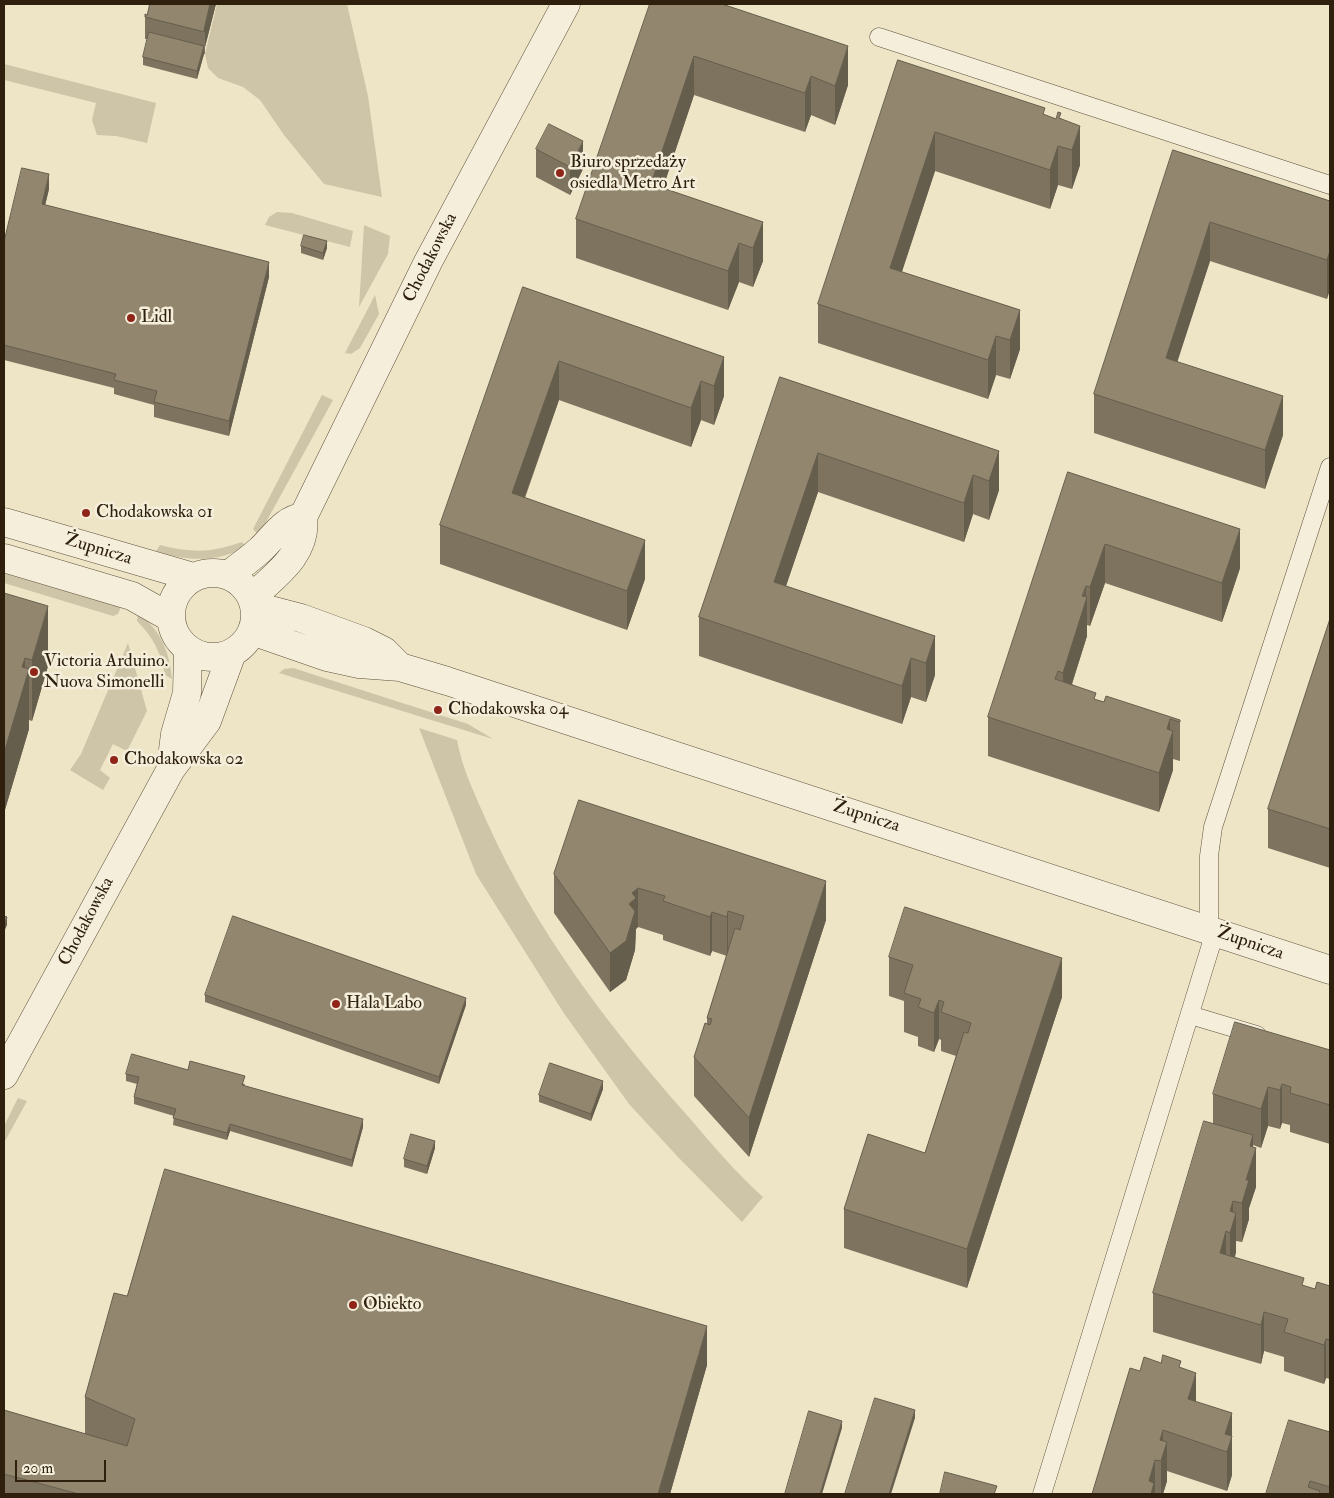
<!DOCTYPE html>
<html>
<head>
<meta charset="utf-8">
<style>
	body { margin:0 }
	#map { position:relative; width:1334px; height:1498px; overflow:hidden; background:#eee5c7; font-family:"IM FELL Double Pica",serif }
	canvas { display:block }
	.frame { position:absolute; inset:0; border:5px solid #2f200d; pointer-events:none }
	.scale { position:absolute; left:15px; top:1460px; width:91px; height:22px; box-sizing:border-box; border:2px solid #2f200d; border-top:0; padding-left:6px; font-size:15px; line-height:18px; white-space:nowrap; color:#2f200d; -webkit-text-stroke:4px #f4eedb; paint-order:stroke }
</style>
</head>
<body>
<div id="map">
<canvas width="1334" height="1498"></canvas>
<div class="frame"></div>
<div class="scale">20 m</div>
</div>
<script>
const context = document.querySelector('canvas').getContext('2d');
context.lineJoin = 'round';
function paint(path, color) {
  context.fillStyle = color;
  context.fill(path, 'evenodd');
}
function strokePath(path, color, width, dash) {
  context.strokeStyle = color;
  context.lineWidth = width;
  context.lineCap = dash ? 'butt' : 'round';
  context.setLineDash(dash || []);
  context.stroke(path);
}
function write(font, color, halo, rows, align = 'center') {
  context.font = font + ' "IM FELL Double Pica",serif';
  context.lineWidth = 5;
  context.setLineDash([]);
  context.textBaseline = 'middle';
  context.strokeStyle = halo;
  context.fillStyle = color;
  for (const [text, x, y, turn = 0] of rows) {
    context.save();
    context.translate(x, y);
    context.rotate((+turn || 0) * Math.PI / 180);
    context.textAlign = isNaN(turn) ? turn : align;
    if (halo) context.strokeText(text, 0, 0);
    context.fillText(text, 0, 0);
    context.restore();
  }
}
paint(new Path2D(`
	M217,4H347L368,96L382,197L324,184L284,135L260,100L243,87L218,78L208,68L205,54Z
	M4,64L156,103L147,143L116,136L97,135L92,120L96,103L4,80Z
	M277,212L292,213L353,231L350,247L265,225L269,217Z
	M364,225L390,236L388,254L359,307Z
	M375,295L379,314L360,348L351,354L345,353Z
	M322,395L333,400L259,535L253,529Z
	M242,542L247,547C217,562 188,562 156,551L160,545C192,553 211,553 242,542Z
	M4,572L121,607L118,614L113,616L4,583Z
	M138,613C160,629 170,652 172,679L165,675C161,653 153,637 137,621Z
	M128,643L147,711L127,751L113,744L100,770L110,778L103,790L70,770L81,754Z
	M293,668L468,724L493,739L279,673L284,669Z
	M419,728L457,740C462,768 475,795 487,822C535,929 608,1026 686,1114C711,1143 735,1172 763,1197L742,1222L678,1157L629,1104L563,1012L476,874Z
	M18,1098L27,1101L4,1143V1126Z`), '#cec4a7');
const service = new Path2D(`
	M879,37L1330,185
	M1209,930V856L1213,827L1330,467
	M1190,1015L1257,1035
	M1042,1494L1215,932`);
const minor = new Path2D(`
	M228,575C239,567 250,559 260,550C273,538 284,519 303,517
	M252,597C276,575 308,553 303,517L428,262L566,4
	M255,606L301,618L364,641L384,651L400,667
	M252,631L327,657L359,664L400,667L447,681L1330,970`);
const tertiary = new Path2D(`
	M4,522L193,577
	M4,558L132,596L171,618
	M171 615a42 42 0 1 1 84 0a42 42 0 1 1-84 0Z
	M171,766L175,734L187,693L188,650
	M4,1075L171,769L207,721L232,653`);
strokePath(service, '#5f513c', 19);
strokePath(minor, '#5f513c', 29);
strokePath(tertiary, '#5f513c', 29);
strokePath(service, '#f4eedb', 18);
strokePath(minor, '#f4eedb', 28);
strokePath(tertiary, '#f4eedb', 28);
paint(new Path2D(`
	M150,4H216L205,47V54H204L197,79L143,65V57L148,39H145V14L147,15Z
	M650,4L848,85L835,125L811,115L805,132L694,95L663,188L763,222V261L753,287L739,282L728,310L576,258V219Z
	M898,60L1045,115L1056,119L1061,118L1080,165L1072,189L1058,185L1050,209L935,171L902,272L1020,310V349L1010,379L996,375L988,399L818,343V304Z
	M536,149L583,169L570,195L536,177Z
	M1173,150L1330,201L1327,299L1210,261L1177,361L1283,435L1265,489L1094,433V394Z
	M49,189L45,205L269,277L229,436L154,417V405L114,394V388L4,360V242Z
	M301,246L327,248L323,260L301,253Z
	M523,287L724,357V396L714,425L701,420L691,447L559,400L525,498L645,579L627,630L440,564V525Z
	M780,377L999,451V490L989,520L973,514L964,542L818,492L786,586L935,636V675L926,702L911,697L902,724L699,656V617Z
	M1068,472L1240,568L1222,622L1105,583L1090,626L1087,625V636L1072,684L1096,700L1104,702L1180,720V761L1173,759V770L1159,812L988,756V717Z
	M4,593L48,666L32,721L29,720V729L4,813Z
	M1330,619V868L1268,848V809Z
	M579,800L826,920L749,1157L694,1096V1057L707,1024V1018L727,956L712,951L710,956L663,940V935L638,927L636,929L635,950L626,980L610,992L554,913V874Z
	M889,957L1062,997L967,1288L844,1248V1209L925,1153L956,1056L941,1051V1040L939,1039L934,1052L918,1046V1037L904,1032V1001L889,996Z
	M205,995L466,1005L439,1084L205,1002Z
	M1330,1050V1144L1290,1132V1125L1282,1123L1280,1129L1268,1126L1261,1148L1253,1145L1256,1187L1249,1208V1219L1242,1242L1236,1241V1252L1235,1257L1304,1286L1315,1289L1330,1286V1379L1326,1378L1324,1384L1284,1371V1357L1264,1351L1261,1364L1153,1332V1293L1213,1124V1094Z
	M188,1070L245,1084L244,1086L363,1127L352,1167L230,1131L227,1140L173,1125L174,1116L134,1104V1097L137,1084L126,1081V1074Z
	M603,1089L591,1121L539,1102V1095Z
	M435,1148L427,1174L404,1167V1159Z
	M127,1296L707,1365L670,1494H4V1410L85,1434V1397Z
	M1181,1368L1196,1402L1232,1413V1475L1227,1491L1167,1471V1481L1163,1494H1092L1140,1371Z
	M1330,1432V1494H1266Z`), '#7e735f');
paint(new Path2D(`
	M210,4H216L205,47V32L204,30Z
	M204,46V54L197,79V71Z
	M848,46V85L835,125V86Z
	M694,56V95L651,223V184Z
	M811,76V115L805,132V93Z
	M1080,126V165L1072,189V150Z
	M935,132V171L890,307V268Z
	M583,141V169L570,195V167Z
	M1058,146V185L1050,209V170Z
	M49,174V189L42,218V204Z
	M763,222V261L753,287V248Z
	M1210,222V261L1166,397V358Z
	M327,241V248L323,260V253Z
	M739,243V282L728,310V271Z
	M1330,251V290L1327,299V260Z
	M269,262V277L229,436V421Z
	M1020,310V349L1010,379V340Z
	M996,336V375L988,399V360Z
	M724,357V396L714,425V386Z
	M559,361V400L512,532V493Z
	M701,381V420L691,447V408Z
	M1283,396V435L1265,489V450Z
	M999,451V490L989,520V481Z
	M818,453V492L774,621V582Z
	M973,475V514L964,542V503Z
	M1240,529V568L1222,622V583Z
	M645,540V579L627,630V591Z
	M1105,544V583L1090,626V587Z
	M1086,586V602L1087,597V636L1063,712V673Z
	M48,606V666L32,721V660Z
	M935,636V675L926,702V663Z
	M25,658V682L29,669V729L4,813V753L22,667Z
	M911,658V697L902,724V686Z
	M1170,719V742L1173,731V770L1159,812V773L1167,729Z
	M826,881V920L749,1157V1118Z
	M638,888V927L636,929L635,950L626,980L610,992V953L629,904L632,893Z
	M728,911V950L727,956V917Z
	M712,912V951L710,956V917Z
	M7,917V925L4,932V925Z
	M1062,958V997L967,1288V1249Z
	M466,998V1005L439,1084V1077Z
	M939,1000V1039L934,1052V1013Z
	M603,1081V1089L591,1121V1114Z
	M1282,1084V1123L1280,1129V1090Z
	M1268,1087V1126L1261,1148V1109Z
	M363,1119V1127L352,1167V1160Z
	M230,1124V1131L227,1140V1133Z
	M1253,1135V1157L1256,1148V1187L1249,1208V1219L1242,1242V1203L1246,1180L1250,1146Z
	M435,1141V1148L427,1174V1166Z
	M1233,1201V1224L1236,1213V1252L1230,1272V1211Z
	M1226,1231V1270L1220,1253Z
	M1264,1312V1351L1261,1364V1325Z
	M707,1326V1365L670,1494H658Z
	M1326,1339V1378L1324,1384V1345Z
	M1196,1373V1412L1188,1399Z
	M915,1410V1418L891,1494H889Z
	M1232,1413V1475L1227,1491V1452L1225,1434Z
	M842,1421V1428L822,1494H820Z
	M1163,1430V1455L1167,1442V1481L1163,1494H1161V1461L1160,1440Z
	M1155,1460V1494H1149V1481Z`), '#665e4d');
const building = new Path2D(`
	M150,4H210L204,30L205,32L145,17V14L147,15Z
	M650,4H722L848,46L835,86L811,76L805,93L694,56L651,184L763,222L753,248L739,243L728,271L576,219Z
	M149,32L204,46L197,71L143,57Z
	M898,60L1045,108L1043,114L1056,119L1058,112L1061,113L1059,118L1080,126L1072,150L1058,146L1050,170L935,132L890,268L1020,310L1010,340L996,336L988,360L818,304Z
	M549,124L583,141L570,167L536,149Z
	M1173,150L1330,201V251L1327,260L1210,222L1166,358L1283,396L1265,450L1094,394Z
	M22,168L49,174L42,204L269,262L229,421L154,402L157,391L114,380L116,374L4,345V242Z
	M304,235L327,241L323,253L301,246Z
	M523,287L724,357L714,386L701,381L691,408L559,361L512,493L645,540L627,591L440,525Z
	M780,377L999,451L989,481L973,475L964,503L818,453L774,582L935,636L926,663L911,658L902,686L699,617Z
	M1068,472L1240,529L1222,583L1105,544L1090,587L1086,586L1082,596L1087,597L1063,673L1058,671L1055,679L1096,693L1094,699L1104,702L1106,696L1180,720V722L1170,719L1167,729L1173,731L1159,773L988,717Z
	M4,593L48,606L32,660L25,658L22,667L29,669L4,753Z
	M1330,619V829L1268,809Z
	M579,800L826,881L749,1118L694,1057L705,1023L710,1025L712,1019L707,1018L735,928L740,930L744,916L728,911L727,917L712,912L710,917L663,901L665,896L638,888L632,893L636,898L629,904L635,911L626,941L610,953L554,874Z
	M905,907L1062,958L967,1249L844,1209L868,1134L925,1153L964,1032L968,1033L971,1023L941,1012L944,1002L939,1000L934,1013L918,1007L921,999L904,993L913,965L889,957Z
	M4,916L7,917L4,925Z
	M233,916L466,998L439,1077L205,995Z
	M1235,1022L1330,1050V1105L1290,1093L1291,1087L1282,1084L1280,1090L1268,1087L1261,1109L1213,1094Z
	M132,1054L188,1070L190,1061L245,1076L242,1085L363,1119L352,1160L230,1124L227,1133L173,1118L176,1109L134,1097L139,1077L126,1074Z
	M550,1063L603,1081L591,1114L539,1095Z
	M1204,1121L1253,1135L1250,1146L1256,1148L1246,1180H1249L1242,1203L1233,1201L1230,1211L1236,1213L1230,1233L1226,1231L1220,1253L1304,1278L1302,1285L1315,1289L1317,1282L1330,1286V1340L1326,1339L1324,1345L1284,1332L1288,1319L1264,1312L1261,1325L1153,1293Z
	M411,1134L435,1141L427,1166L404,1159Z
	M165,1169L707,1326L658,1494H79L4,1474V1410L127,1446L135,1419L85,1397L114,1293L127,1296Z
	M1163,1355L1181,1361L1179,1367L1196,1373L1188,1399L1232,1413L1225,1434L1232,1436L1227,1452L1163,1430L1160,1440L1167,1442L1161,1461L1155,1460L1149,1481L1154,1483L1151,1494H1092L1130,1368L1140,1371L1144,1357L1161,1363Z
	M875,1398L915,1410L889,1494H845Z
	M809,1411L842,1421L820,1494H785Z
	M1289,1420L1330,1432V1487L1310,1481L1308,1487L1320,1491L1319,1494H1266Z
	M945,1472L997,1486L994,1494H940Z`);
paint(building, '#92866e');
strokePath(building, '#665e4d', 1);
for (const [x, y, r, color] of [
	[560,173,5,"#8f2418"],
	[131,318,5,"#8f2418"],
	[86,513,5,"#8f2418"],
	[34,672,5,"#8f2418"],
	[438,710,5,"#8f2418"],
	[114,760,5,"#8f2418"],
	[336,1004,5,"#8f2418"],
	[353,1305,5,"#8f2418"]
]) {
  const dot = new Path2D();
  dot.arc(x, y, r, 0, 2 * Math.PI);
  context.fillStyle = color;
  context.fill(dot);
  strokePath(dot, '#f4eedb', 2);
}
write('18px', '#2f200d', '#f4eedb', [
	["Biuro sprzedaży",570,163],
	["osiedla Metro Art",570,184],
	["Lidl",141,318],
	["Chodakowska 01",96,513],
	["Victoria Arduino.",44,662],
	["Nuova Simonelli",44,683],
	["Chodakowska 04",448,710],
	["Chodakowska 02",124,760],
	["Hala Labo",346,1004],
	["Obiekto",363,1305]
], 'left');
write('18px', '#2f200d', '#f4eedb', [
	["Chodakowska",431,258,-63],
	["Żupnicza",98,550,17],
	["Żupnicza",866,817,18],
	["Chodakowska",87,922,-62],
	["Żupnicza",1250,944,19]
]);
</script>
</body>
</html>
